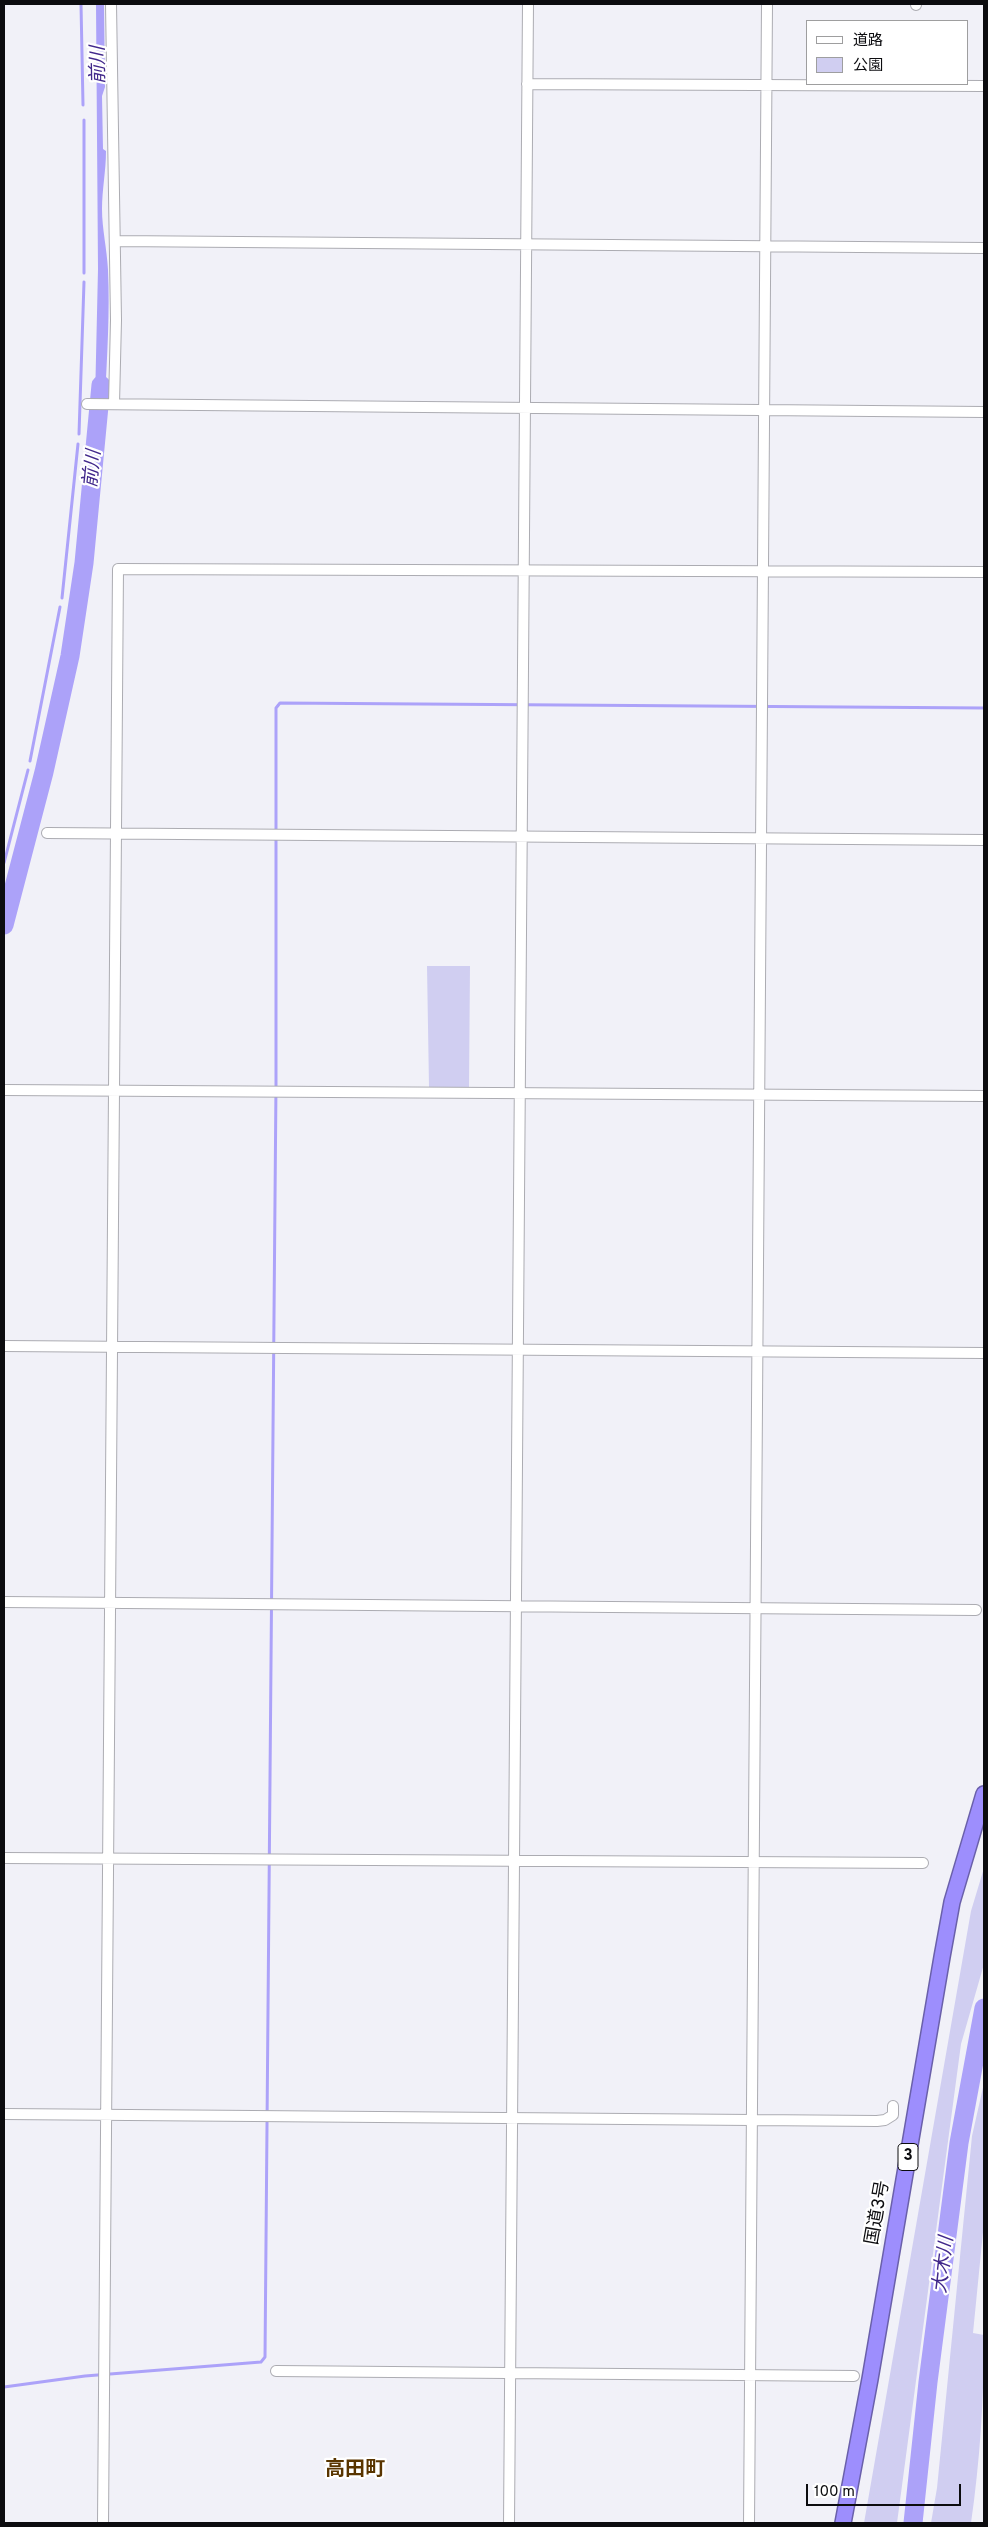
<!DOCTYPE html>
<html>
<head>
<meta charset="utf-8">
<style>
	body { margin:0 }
	#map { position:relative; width:988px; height:2527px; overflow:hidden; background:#f1f1f8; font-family:Overpass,"Noto Sans JP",sans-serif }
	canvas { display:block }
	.frame { position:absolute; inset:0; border:5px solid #0c0c0f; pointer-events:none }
	.legend { position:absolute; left:806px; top:20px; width:162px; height:65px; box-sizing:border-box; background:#fff; border:1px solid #9e9e9f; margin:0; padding:6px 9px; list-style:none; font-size:15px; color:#0c0c0f }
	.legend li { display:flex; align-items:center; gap:10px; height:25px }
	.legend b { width:25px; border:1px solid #9e9e9f }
	.scale { position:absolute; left:806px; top:2484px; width:155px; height:22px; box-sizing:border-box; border:2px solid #0c0c0f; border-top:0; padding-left:6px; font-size:15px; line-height:18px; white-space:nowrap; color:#0c0c0f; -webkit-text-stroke:4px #fff; paint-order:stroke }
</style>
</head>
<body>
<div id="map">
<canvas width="988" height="2527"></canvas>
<div class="frame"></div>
<ul class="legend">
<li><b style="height:6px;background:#fff"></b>道路</li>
<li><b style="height:14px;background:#d0cef1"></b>公園</li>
</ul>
<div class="scale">100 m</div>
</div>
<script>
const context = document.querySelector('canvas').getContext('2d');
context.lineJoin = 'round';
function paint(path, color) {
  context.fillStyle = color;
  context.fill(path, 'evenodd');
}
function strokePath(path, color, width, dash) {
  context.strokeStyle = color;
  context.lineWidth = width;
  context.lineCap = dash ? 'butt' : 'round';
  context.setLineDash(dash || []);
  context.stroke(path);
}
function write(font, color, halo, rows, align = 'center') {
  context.font = font + ' Overpass,"Noto Sans JP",sans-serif';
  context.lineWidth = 4.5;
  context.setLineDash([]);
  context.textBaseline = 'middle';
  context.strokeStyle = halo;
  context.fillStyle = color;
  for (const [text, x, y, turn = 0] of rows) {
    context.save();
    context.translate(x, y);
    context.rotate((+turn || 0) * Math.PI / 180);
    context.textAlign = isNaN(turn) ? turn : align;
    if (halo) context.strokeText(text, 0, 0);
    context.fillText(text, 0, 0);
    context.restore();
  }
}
paint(new Path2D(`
	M427,966H470L469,1088L429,1087Z
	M984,1868V1964L961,2044L897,2523H864L971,1911Z
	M984,2083V2222L973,2333L984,2335C984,2398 980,2461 971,2523H931L937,2488L972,2136Z`), '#d0cef1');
paint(new Path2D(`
	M96,4H104L105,87L102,96L103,149L106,151C106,171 102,189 102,209C102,229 107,249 108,270C110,313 107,357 105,400L95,401L98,269Z`), '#aca2f9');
strokePath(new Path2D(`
	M81,4L83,105
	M84,120V273
	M79,434L84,282
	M62,598L78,444
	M30,761L60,607
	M4,863L28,770
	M4,2387L85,2376L261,2362L265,2357L276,1084V708L280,703L984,708`), '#aca2f9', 3);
strokePath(new Path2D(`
	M4,925L44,772L70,656L84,563L101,385
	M913,2523L928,2382L959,2143L984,2008`), '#aca2f9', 19);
const minor = new Path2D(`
	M111,4L116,320L114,404
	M916,5V4
	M527,84L984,86
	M115,241L984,248
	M87,404L984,412
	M47,833L984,840
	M4,1090L984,1096
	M4,1346L984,1353
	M4,1602L976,1610
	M4,1858L923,1863
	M4,2114L877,2121L885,2120L893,2115V2106
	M276,2371L854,2376
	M103,2523L118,569L984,572
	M509,2523L528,4
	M749,2523L767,4`);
const highway = new Path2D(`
	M843,2523L870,2379L942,1957L952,1902L984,1794`);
strokePath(minor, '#acacb2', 12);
strokePath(highway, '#6a60aa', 18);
strokePath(minor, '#fff', 10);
strokePath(highway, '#9d8efd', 15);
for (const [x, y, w] of [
	[908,2157,20]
]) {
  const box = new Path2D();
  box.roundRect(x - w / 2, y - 13.5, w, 27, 4);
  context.fillStyle = '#fff';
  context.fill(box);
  strokePath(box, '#0c0c0f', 1);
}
write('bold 16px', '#0c0c0f', null, [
	["3",908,2157]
]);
write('18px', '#0c0c0f', '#fff', [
	["国道3号",879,2213,-80]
]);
write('italic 19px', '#41288b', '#fff', [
	["前川",100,65,-91],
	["前川",94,469,-84],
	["大木川",945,2265,-83]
]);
write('bold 20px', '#593500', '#fff', [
	["高田町",355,2471]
]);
</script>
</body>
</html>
